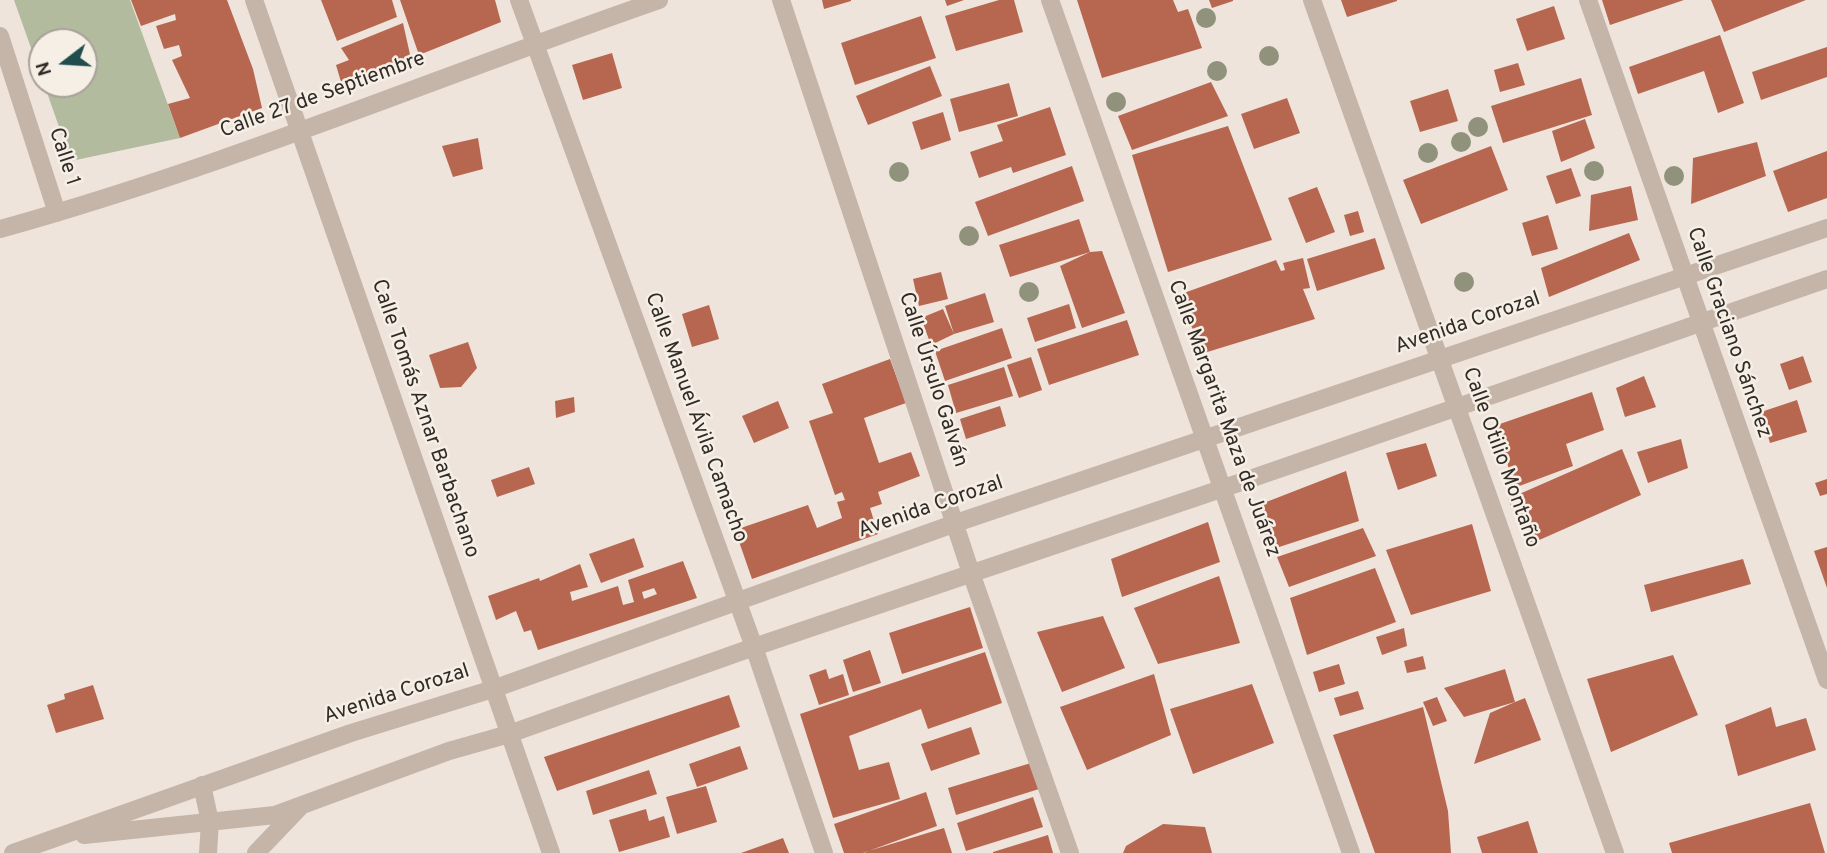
<!DOCTYPE html>
<html>
<head>
<meta charset="utf-8">
<style>
	body { margin:0 }
	#map { position:relative; width:1827px; height:853px; overflow:hidden; background:#eee4db; font-family:Overpass,sans-serif }
	canvas { display:block }
	.north { position:absolute; left:28px; top:28px; width:70px; height:70px; box-sizing:border-box; background:#f6efe6; border:2px solid #a8a19a; border-radius:50%; rotate:253deg; font-size:19px; font-weight:700; line-height:28px; text-align:center; color:#322b27 }
	.north::after { content:''; display:block; margin:auto; width:24px; height:32px; background:#224d4f; clip-path:polygon(50% 0,100% 100%,50% 72%,0 100%) }
</style>
</head>
<body>
<div id="map">
<canvas width="1827" height="853"></canvas>
<div class="north">N</div>
</div>
<script>
const context = document.querySelector('canvas').getContext('2d');
context.lineJoin = 'round';
function paint(path, color) {
  context.fillStyle = color;
  context.fill(path, 'evenodd');
}
function strokePath(path, color, width, dash) {
  context.strokeStyle = color;
  context.lineWidth = width;
  context.lineCap = dash ? 'butt' : 'round';
  context.setLineDash(dash || []);
  context.stroke(path);
}
function write(font, color, halo, rows, align = 'center') {
  context.font = font + ' Overpass,sans-serif';
  context.lineWidth = 5;
  context.setLineDash([]);
  context.textBaseline = 'middle';
  context.strokeStyle = halo;
  context.fillStyle = color;
  for (const [text, x, y, turn = 0] of rows) {
    context.save();
    context.translate(x, y);
    context.rotate((+turn || 0) * Math.PI / 180);
    context.textAlign = isNaN(turn) ? turn : align;
    if (halo) context.strokeText(text, 0, 0);
    context.fillText(text, 0, 0);
    context.restore();
  }
}
paint(new Path2D(`
	M14,0H130L180,138L71,161L44,84H84V42H42V79Z`), '#b2bb9d');
paint(new Path2D(`
	M131,0H227L253,69L262,108L180,138L168,104L190,98L172,60L182,56L179,45L164,49L156,26L176,20L175,14L141,26Z
	M321,0H392L397,17L337,41Z
	M400,0H495L501,22L419,55Z
	M822,0H851V1L824,9Z
	M945,0H964L947,6Z
	M999,0H1014L1023,32L956,51L945,16Z
	M1077,0H1173L1178,12L1188,9L1202,48L1102,78Z
	M1209,0H1233V1L1212,8Z
	M1341,0H1397V1L1347,17Z
	M1602,0H1684L1610,25Z
	M1711,0H1806L1724,32Z
	M1554,6L1565,39L1527,51L1516,19Z
	M921,16L936,58L855,85L841,43Z
	M403,23L411,59L341,82L336,65L349,60L341,48Z
	M1720,35L1744,103L1718,113L1704,71L1638,94L1629,67Z
	M1827,47V77L1761,100L1752,72Z
	M612,53L622,88L583,100L572,65Z
	M1518,63L1525,85L1500,92L1494,70Z
	M930,66L942,96L868,125L856,96Z
	M1581,78L1592,115L1503,143L1491,106Z
	M1211,82L1228,116L1132,150L1118,116Z
	M1009,83L1018,116L959,132L950,99Z
	M1448,89L1458,121L1420,132L1410,101Z
	M1287,98L1300,133L1254,149L1241,114Z
	M1050,107L1066,155L1013,173L1011,167L979,178L970,152L1003,141L997,125Z
	M943,112L951,140L921,150L912,122Z
	M1585,119L1595,148L1561,162L1552,131Z
	M1228,126L1272,240L1168,272L1132,155Z
	M478,138L483,169L453,177L442,146Z
	M1757,142L1766,176L1691,204L1693,158Z
	M1491,146L1508,190L1421,224L1403,180Z
	M1827,151V198L1788,212L1773,171Z
	M1072,166L1084,201L988,236L975,202Z
	M1571,168L1581,196L1556,204L1546,176Z
	M1631,186L1638,220L1589,231L1591,195Z
	M1317,187L1335,232L1306,243L1288,198Z
	M1358,211L1364,232L1350,236L1344,215Z
	M1548,215L1558,249L1532,256L1522,223Z
	M1079,219L1090,252L1010,277L999,245Z
	M1629,233L1640,260L1549,297L1541,268Z
	M1375,238L1385,269L1317,291L1307,259Z
	M1102,251L1125,313L1082,328L1060,266L1090,252Z
	M1303,258L1310,288L1303,289L1315,319L1204,353L1178,298L1181,294L1276,260L1281,271L1285,270L1283,263Z
	M941,272L948,299L919,306L913,279Z
	M985,293L994,322L954,334L945,306Z
	M1069,304L1076,328L1035,342L1027,318Z
	M709,305L719,339L692,347L682,314Z
	M943,309L954,334L931,345L921,318Z
	M1127,320L1139,355L1049,385L1037,349Z
	M1002,328L1012,358L945,381L935,351Z
	M468,342L477,368L461,387L440,388L429,355Z
	M1803,356L1812,382L1789,390L1780,364Z
	M1031,357L1042,390L1019,398L1007,365Z
	M890,359L906,403L864,418L879,463L911,452L920,476L878,492L882,504L870,508L878,534L752,579L735,530L808,505L817,528L842,518L837,502L845,500L842,492L835,495L809,421L833,413L822,384Z
	M1004,367L1013,396L956,413L948,385Z
	M1644,376L1656,407L1625,417L1616,388Z
	M1592,392L1604,430L1566,444L1573,466L1514,488L1497,425Z
	M574,397L575,412L556,418L555,401Z
	M1797,400L1807,432L1770,443L1761,412Z
	M778,401L789,428L754,443L742,416Z
	M1000,406L1006,426L966,439L960,419Z
	M1681,439L1688,468L1648,483L1637,452Z
	M1426,443L1437,476L1398,490L1386,453Z
	M1622,449L1641,495L1528,545L1508,499Z
	M529,467L535,484L497,497L491,480Z
	M1346,471L1359,521L1270,550L1256,506Z
	M1827,479V494L1820,496L1815,483Z
	M1208,522L1220,562L1122,597L1111,559Z
	M1472,524L1491,591L1411,615L1386,550Z
	M1363,528L1376,556L1289,587L1277,557Z
	M634,538L644,567L601,583L589,554Z
	M1827,547V588L1814,551Z
	M1743,559L1751,584L1651,612L1644,585Z
	M683,561L697,598L538,650L531,630L524,632L516,611L496,620L488,596L539,578L540,581L580,564L588,587L570,592L572,601L618,586L623,605L634,602L628,580ZM654,588L657,594L644,599L642,592Z
	M1375,568L1396,622L1307,655L1290,598Z
	M1219,576L1240,643L1158,664L1134,608Z
	M970,607L983,648L902,674L889,633Z
	M1103,616L1125,668L1062,692L1037,632Z
	M1404,628L1407,646L1382,655L1376,637Z
	M870,650L881,683L853,692L843,660Z
	M985,652L1002,703L928,729L921,709L849,736L859,770L889,762L900,799L833,818L800,714Z
	M1673,655L1698,715L1611,752L1587,679Z
	M1423,656L1426,669L1407,673L1404,661Z
	M1339,664L1345,684L1319,692L1313,672Z
	M826,669L829,679L843,674L849,695L819,705L809,675Z
	M1505,669L1515,702L1525,698L1541,740L1474,764L1490,713L1515,702L1464,717L1444,688Z
	M1154,674L1171,735L1087,770L1060,707Z
	M1252,684L1274,743L1193,774L1170,709Z
	M93,685L104,719L56,733L47,705L65,699L64,694Z
	M1358,691L1364,709L1340,716L1334,698Z
	M729,695L740,727L557,791L544,757Z
	M1437,697L1447,721L1433,726L1423,702Z
	M1423,707L1448,811L1451,853H1375L1333,735Z
	M1771,707L1776,727L1806,718L1816,750L1738,776L1725,725Z
	M971,727L980,754L931,771L921,744Z
	M740,746L748,769L697,787L689,764Z
	M1031,763L1039,789L956,815L948,788Z
	M649,770L657,794L593,815L586,791Z
	M706,786L717,822L677,834L666,797Z
	M926,792L937,826L863,853H844L834,824Z
	M1033,797L1043,827L966,851L957,823Z
	M1810,803L1825,853H1672L1669,843Z
	M646,809L649,821L664,816L670,837L619,852L609,820Z
	M1528,821L1538,853H1482L1477,837Z
	M1163,824L1205,827L1212,853H1123L1126,846Z
	M944,828L952,853H865V852Z
	M1048,835L1053,853H993V852Z
	M783,838L789,853H741Z`), '#b76650');
strokePath(new Path2D(`
	M254,0L551,853
	M519,0L754,647L824,853
	M781,0L971,573L1070,853
	M1050,0L1351,853
	M1312,0L1615,853
	M1588,0L1827,680
	M0,36L57,213
	M0,229C224,167 440,76 659,0
	M202,785L210,822L208,853
	M84,835L275,815L449,751L509,734L754,647L1224,488L1827,279
	M13,853L351,733L493,689L956,523L1827,228
	M256,853L300,807`), '#c5b4a8', 18);
context.fillStyle = '#90927c';
for (const [x, y] of [
	[1206,18],
	[1269,56],
	[1217,71],
	[1116,102],
	[1478,127],
	[1461,142],
	[1428,153],
	[1594,171],
	[899,172],
	[1674,176],
	[969,236],
	[1464,282],
	[1029,292]
]) {
  context.beginPath();
  context.arc(x, y, 10, 0, 2 * Math.PI);
  context.fill();
}
write('21px', '#322b27', '#f6efe6', [
	["Calle 27 de Septiembre",323,96,-20],
	["Calle 1",63,157,72],
	["Avenida Corozal",1468,324,-19],
	["Calle Graciano Sánchez",1728,333,71],
	["Calle Úrsulo Galván",932,380,72],
	["Calle Manuel Ávila Camacho",695,418,70],
	["Calle Tomás Aznar Barbachano",424,419,71],
	["Calle Margarita Maza de Juárez",1223,419,70],
	["Calle Otilio Montaño",1500,458,70],
	["Avenida Corozal",931,508,-19],
	["Avenida Corozal",397,695,-18]
]);
</script>
</body>
</html>
